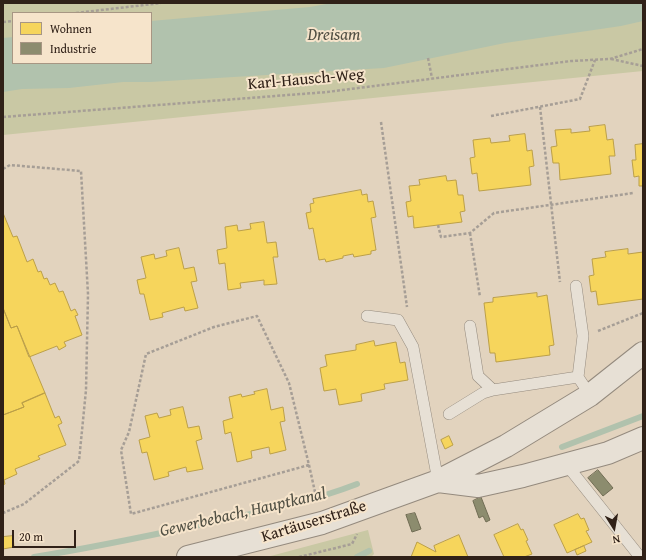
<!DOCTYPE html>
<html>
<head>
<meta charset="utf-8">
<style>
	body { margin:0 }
	#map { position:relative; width:646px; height:560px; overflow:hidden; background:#e2d3be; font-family:"Gentium Book Plus",serif }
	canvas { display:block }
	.frame { position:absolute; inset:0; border:4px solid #302118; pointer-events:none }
	.legend { position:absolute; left:12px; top:12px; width:140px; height:52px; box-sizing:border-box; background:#f6e4cb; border:1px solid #a79683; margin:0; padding:5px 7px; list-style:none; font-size:12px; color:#302118 }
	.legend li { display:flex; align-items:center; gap:8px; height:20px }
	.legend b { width:20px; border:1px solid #a79683 }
	.north { position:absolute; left:594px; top:508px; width:40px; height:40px; -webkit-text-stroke:3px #f6e4cb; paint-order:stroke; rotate:169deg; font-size:11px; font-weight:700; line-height:16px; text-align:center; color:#302118 }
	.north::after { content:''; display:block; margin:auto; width:14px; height:18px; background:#302118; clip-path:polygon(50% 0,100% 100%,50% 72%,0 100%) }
	.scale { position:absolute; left:12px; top:530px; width:64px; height:18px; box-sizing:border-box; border:2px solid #302118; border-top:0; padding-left:5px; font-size:12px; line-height:14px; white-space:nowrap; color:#302118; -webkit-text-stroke:3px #f6e4cb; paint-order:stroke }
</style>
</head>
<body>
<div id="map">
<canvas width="646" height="560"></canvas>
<div class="frame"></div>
<ul class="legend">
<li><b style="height:11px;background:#f6d55c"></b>Wohnen</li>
<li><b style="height:11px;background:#8c8c6e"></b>Industrie</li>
</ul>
<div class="north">N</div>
<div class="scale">20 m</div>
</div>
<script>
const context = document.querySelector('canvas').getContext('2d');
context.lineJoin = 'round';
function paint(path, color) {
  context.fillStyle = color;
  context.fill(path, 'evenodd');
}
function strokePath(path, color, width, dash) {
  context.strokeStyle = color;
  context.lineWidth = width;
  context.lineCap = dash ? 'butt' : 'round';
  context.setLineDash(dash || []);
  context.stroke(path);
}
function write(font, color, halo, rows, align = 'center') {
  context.font = font + ' "Gentium Book Plus",serif';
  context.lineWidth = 4;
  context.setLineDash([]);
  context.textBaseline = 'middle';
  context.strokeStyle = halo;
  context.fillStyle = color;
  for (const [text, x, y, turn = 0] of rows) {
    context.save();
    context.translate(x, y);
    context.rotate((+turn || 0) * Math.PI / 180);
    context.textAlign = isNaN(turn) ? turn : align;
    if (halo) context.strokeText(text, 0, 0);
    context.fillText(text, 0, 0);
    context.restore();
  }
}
paint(new Path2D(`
	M3,3H643V71L3,135ZM13,13H151V63H13Z
	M368,530L374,554L371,557H267Z`), '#c9c8a4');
paint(new Path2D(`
	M332,3H643V21L621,26L505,43L384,68L150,82H123L69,88L22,89L3,92V38L13,37V63H151V21L310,7Z`), '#b1c2ad');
const homes = new Path2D(`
	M605,125L607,140L613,139L615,156H609L611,174L560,180L559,163H553L551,147L557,146L555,130L571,129V133L590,131L589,127Z
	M525,134L527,151L532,150L534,166L529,167L531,185L479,191L477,173L472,174L470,158L475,157L473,140L490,138L491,143L510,141L509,136Z
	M643,144V186H639V176L634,177L632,160H636L635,145Z
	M446,176L447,181L456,180L458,195H463L465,211L460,212L462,222L414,228L413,216L408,217L406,202L411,201L409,186L420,185L419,180Z
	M361,190L362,195L367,194L368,202L373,201L376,217L371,218L376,250L371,251V254L354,257L353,254L343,256V258L326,262L325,259L319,260L313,228L309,229L306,213L311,212L310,204L314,203L313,199Z
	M3,213L13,237L17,236L27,262L33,259L38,272L41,271L44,279L47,278L50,285L55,283L59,292L63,291L71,311L75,309L78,315L75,316L82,335L64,342L66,346L59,350L57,346L29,357L17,326L11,328L3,308Z
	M264,222L267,243L276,242L278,257H273L277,284L264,285V280L240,283L241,288L228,290L225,263L219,264L217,250L227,248L225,227L237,225L238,231L251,229L250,224Z
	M179,248L184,269L194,267L197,281L191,282L198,308L185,311L184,307L162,313L163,317L150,320L144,294H140L137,280L146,278L141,257L154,254L155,259L167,256L166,251Z
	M628,249V254L643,252V299L598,305L596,291L591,292L589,276L594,275L592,259L606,257L605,252Z
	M537,293V297L547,295L554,345L549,346L550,355L496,362L495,353H490L484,303L493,302V298Z
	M3,308L11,328L17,326L45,393L22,403L24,407L3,415Z
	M374,341L375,346L396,342L400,363L405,362L408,380L384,384L385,389L361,394L362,401L339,405L336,389L324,391L320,368L327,366L325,355L356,350V345Z
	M267,389L271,410L283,407L285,421L280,422L286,450L270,454L269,447L251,451L252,458L237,462L231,432L225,434L223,421L233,418L229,397L241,394L242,397L255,394L254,392Z
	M45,393L55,418L59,416L62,423L58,425L66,445L38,456L40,459L15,469L17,474L4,480L5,484L3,485V415L24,407L22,403Z
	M183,407L188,428L199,426L202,439L196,441L203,469L187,472L186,467L168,472L169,476L154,480L147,452L142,453L139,440L150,437L145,416L157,413L159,418L171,415L170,410Z
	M449,436L453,445L445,449L441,440Z
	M578,514L581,519L584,518L589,530L586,531L592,542L567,553L554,525Z
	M518,524L521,530L523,529L528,540L526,541L532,554L524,557H504L494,535Z
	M459,535L468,557H411L417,542L436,552L434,546Z
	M13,536L14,547L3,549V537Z
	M584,546L586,551L577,555L575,550Z`);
paint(homes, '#f6d55c');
strokePath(homes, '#bb9f48', 1);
const industry = new Path2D(`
	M598,470L613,488L603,496L588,478Z
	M481,497L490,520L486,522L483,516L479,518L473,501Z
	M415,513L421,529L412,532L406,515Z`);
paint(industry, '#8c8c6e');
strokePath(industry, '#706c54', 1);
strokePath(new Path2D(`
	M562,447L643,416
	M34,557C91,548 148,536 204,524C256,513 308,503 357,484
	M357,557L369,551`), '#b1c2ad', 6);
const lane = new Path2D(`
	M576,286L583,336L578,377L590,395
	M367,316L398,320L413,347L438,481
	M470,326L478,376L493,390
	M449,414L483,393L493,390L578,377
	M566,464L640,557`);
const street = new Path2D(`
	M438,481L478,486L523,476L608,453L643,438
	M188,557L322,523L438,481L506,446L590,395L643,353`);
strokePath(lane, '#948a7e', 12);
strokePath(street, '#948a7e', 24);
strokePath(new Path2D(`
	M76,13L161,3
	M3,22L13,21
	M428,58L432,78
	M611,59L643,66
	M540,107L560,282
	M491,116L580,99L595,60
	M3,117L327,92L571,61L610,59L643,49
	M381,122L407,307
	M3,169L10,165L81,171L88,294L86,390L79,461L24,504L3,513
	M438,225L441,237L470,233L494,213L633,193
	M470,233L480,297
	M598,331L643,313
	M309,465L131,514L121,450L129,432L146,354L214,327L257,316L289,383L309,465L317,501
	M299,557L352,544L357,534`), '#a69e96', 2.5, [3, 2]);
strokePath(lane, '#e7e0d5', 11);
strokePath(street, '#e7e0d5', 22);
write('16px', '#302118', '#f6e4cb', [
	["Karl-Hausch-Weg",306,80,-5],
	["Kartäuserstraße",314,522,-17]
]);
write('italic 17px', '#504f43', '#f6e4cb', [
	["Dreisam",334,36],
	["Gewerbebach, Hauptkanal",243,513,-13]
]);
</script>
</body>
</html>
